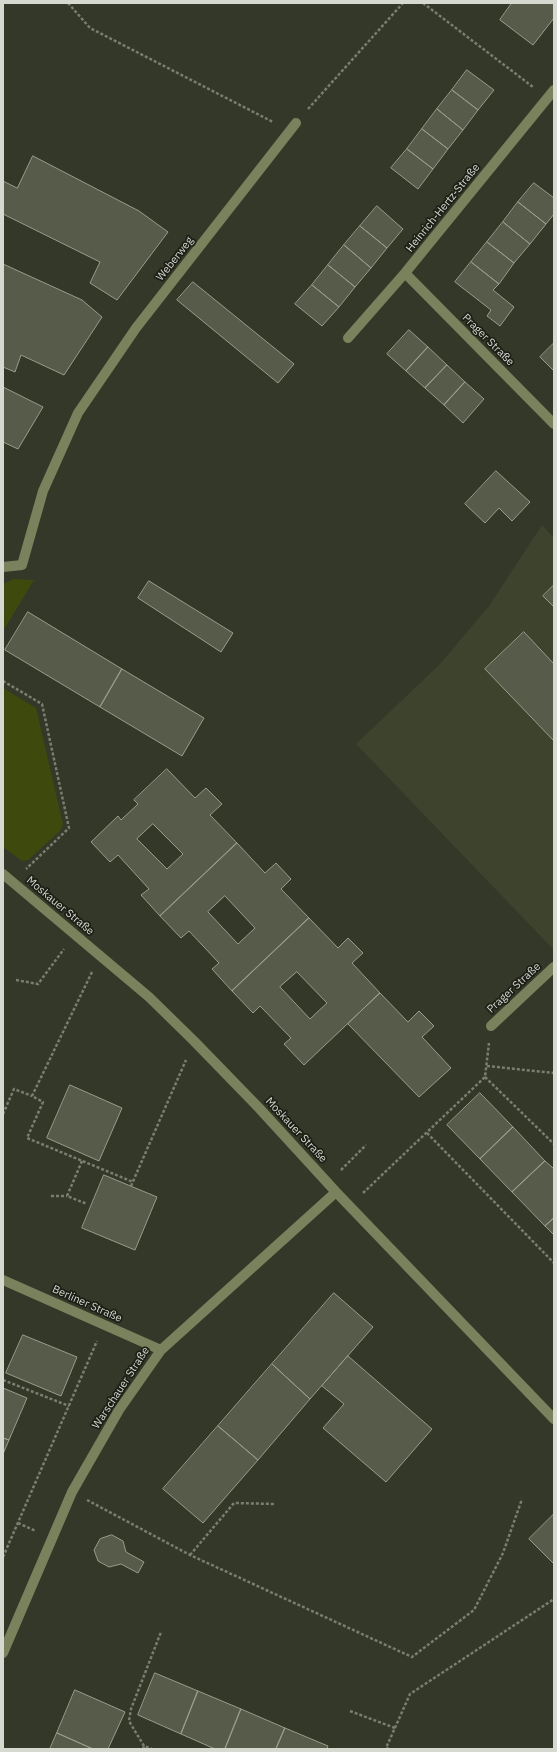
<!DOCTYPE html>
<html>
<head>
<meta charset="utf-8">
<style>
	body { margin:0 }
	#map { position:relative; width:557px; height:1752px; overflow:hidden; background:#343828; font-family:"IBM Plex Sans",sans-serif }
	canvas { display:block }
	.frame { position:absolute; inset:0; border:4px solid #d6d9cf; pointer-events:none }
</style>
</head>
<body>
<div id="map">
<canvas width="557" height="1752"></canvas>
<div class="frame"></div>
</div>
<script>
const context = document.querySelector('canvas').getContext('2d');
context.lineJoin = 'round';
function paint(path, color) {
  context.fillStyle = color;
  context.fill(path, 'evenodd');
}
function strokePath(path, color, width, dash) {
  context.strokeStyle = color;
  context.lineWidth = width;
  context.lineCap = dash ? 'butt' : 'round';
  context.setLineDash(dash || []);
  context.stroke(path);
}
function write(font, color, halo, rows, align = 'center') {
  context.font = font + ' "IBM Plex Sans",sans-serif';
  context.lineWidth = 3.5;
  context.setLineDash([]);
  context.textBaseline = 'middle';
  context.strokeStyle = halo;
  context.fillStyle = color;
  for (const [text, x, y, turn = 0] of rows) {
    context.save();
    context.translate(x, y);
    context.rotate((+turn || 0) * Math.PI / 180);
    context.textAlign = isNaN(turn) ? turn : align;
    if (halo) context.strokeText(text, 0, 0);
    context.fillText(text, 0, 0);
    context.restore();
  }
}
paint(new Path2D(`
	M542,525L554,538V950L356,744L439,665L489,606Z`), '#3e432d');
paint(new Path2D(`
	M13,579L34,580L3,631V584Z
	M3,688L36,708L63,824L60,831L28,860L22,861L3,847Z`), '#3e490e');
const building = new Path2D(`
	M512,3H554V18L533,45L500,20Z
	M467,70L494,90L478,110L452,90Z
	M452,90L478,110L463,130L437,109Z
	M437,109L463,130L448,149L422,129Z
	M422,129L448,149L433,169L407,149Z
	M407,149L433,169L418,189L391,168Z
	M33,156L139,211L168,232L117,300L90,283L100,262L3,214V181L17,188Z
	M534,183L554,198V214L546,224L518,202Z
	M518,202L546,224L530,244L503,222Z
	M377,206L403,229L387,248L360,226Z
	M503,222L530,244L514,263L487,242Z
	M360,226L387,248L371,268L344,245Z
	M487,242L514,263L499,284L471,262Z
	M344,245L371,268L355,287L328,265Z
	M471,262L499,284L493,290L514,307L500,326L487,316L491,310L455,282Z
	M3,264L82,300L102,317L64,375L21,355L15,372L3,367Z
	M328,265L355,287L339,307L312,285Z
	M193,282L294,364L278,383L177,300Z
	M312,285L339,307L322,326L295,304Z
	M409,330L428,347L406,371L387,354Z
	M554,343V371L540,357Z
	M428,347L447,365L425,388L406,371Z
	M447,365L465,382L444,405L425,388Z
	M465,382L484,399L463,423L444,405Z
	M3,387L43,407L18,449L3,442Z
	M496,471L530,502L512,521L499,508L485,523L465,504Z
	M149,581L233,633L221,652L138,598Z
	M554,585V607L543,596Z
	M28,612L122,669L100,707L5,650Z
	M524,632L554,664V741L485,669Z
	M122,669L204,718L182,756L100,707Z
	M167,769L195,798L206,788L222,804L210,815L237,843L160,916L141,895L149,889L118,855L110,862L91,842L118,816L121,820L138,804L134,800ZM153,824L183,854L167,869L137,839Z
	M237,843L265,873L276,863L291,879L281,889L309,918L232,991L212,969L219,963L189,931L181,938L160,916ZM225,896L255,928L238,944L208,912Z
	M309,918L338,948L348,938L363,953L352,963L380,993L304,1065L284,1044L291,1038L260,1006L253,1013L232,991ZM297,972L327,1003L310,1019L280,987Z
	M380,993L408,1022L419,1011L434,1026L422,1037L451,1068L419,1097L348,1024Z
	M70,1085L122,1108L99,1161L47,1138Z
	M480,1093L513,1127L480,1159L447,1125Z
	M513,1127L545,1161L512,1192L480,1159Z
	M545,1161L554,1169V1218L545,1226L512,1192Z
	M104,1175L157,1197L135,1250L82,1228Z
	M554,1218V1235L545,1226Z
	M334,1293L373,1327L310,1399L272,1364Z
	M23,1335L77,1357L61,1396L6,1373Z
	M348,1356L432,1429L386,1482L323,1428L344,1404L322,1386Z
	M272,1364L310,1399L258,1460L218,1426Z
	M3,1388L27,1398L9,1440L3,1438Z
	M218,1426L258,1460L203,1523L163,1489Z
	M3,1438L9,1440L3,1454Z
	M554,1514V1564L529,1539Z
	M112,1535L123,1541L126,1552L144,1562L138,1573L121,1564L109,1567L98,1561L94,1550L100,1539Z
	M155,1673L198,1691L181,1734L138,1715Z
	M75,1690L125,1712L108,1749H93L57,1733Z
	M198,1691L241,1709L225,1749H215L181,1734Z
	M241,1709L285,1728L276,1749H225Z
	M285,1728L328,1746L327,1749H276Z
	M57,1733L93,1749H50Z`);
paint(building, '#565b4a');
strokePath(building, '#989e8b', 1);
strokePath(new Path2D(`
	M68,3L90,28L273,122
	M423,3L533,87
	M308,109L403,3
	M3,681L42,704L69,828L26,869
	M92,972L32,1096L43,1102L27,1138L133,1182
	M16,980L38,984L64,949
	M487,1066L554,1073
	M485,1077L554,1144
	M3,1114L14,1089L32,1096
	M427,1133L554,1263
	M82,1161L67,1196L87,1204
	M341,1170L366,1145
	M131,1186L186,1060
	M363,1193L485,1077L489,1043
	M51,1196H67
	M3,1380L69,1406
	M87,1500L190,1555L412,1657L474,1610L503,1553L522,1499
	M18,1523L36,1531
	M190,1555L234,1503L275,1504
	M3,1557L97,1341
	M350,1711L395,1728
	M144,1746L129,1721L131,1709L161,1632
	M143,1749L144,1746L152,1749
	M389,1749L386,1748L410,1694L554,1599`), '#7a7e71', 2.5, [3, 2]);
strokePath(new Path2D(`
	M405,273L554,424
	M348,338L405,273L554,90
	M3,567L22,565L43,491L78,413L136,328L296,123
	M3,874L149,997L194,1041L259,1108L336,1192L554,1419
	M491,1026L554,967
	M3,1280L161,1350
	M3,1653L72,1492L119,1410L161,1350L336,1192`), '#79825d', 10);
write('11px', '#d6d9cf', '#1d1f17', [
	["Heinrich-Hertz-Straße",443,208,-51],
	["Weberweg",175,259,-52],
	["Prager Straße",488,340,45],
	["Moskauer Straße",60,906,40],
	["Prager Straße",514,988,-43],
	["Moskauer Straße",296,1130,47],
	["Berliner Straße",87,1304,24],
	["Warschauer Straße",121,1388,-57]
]);
</script>
</body>
</html>
